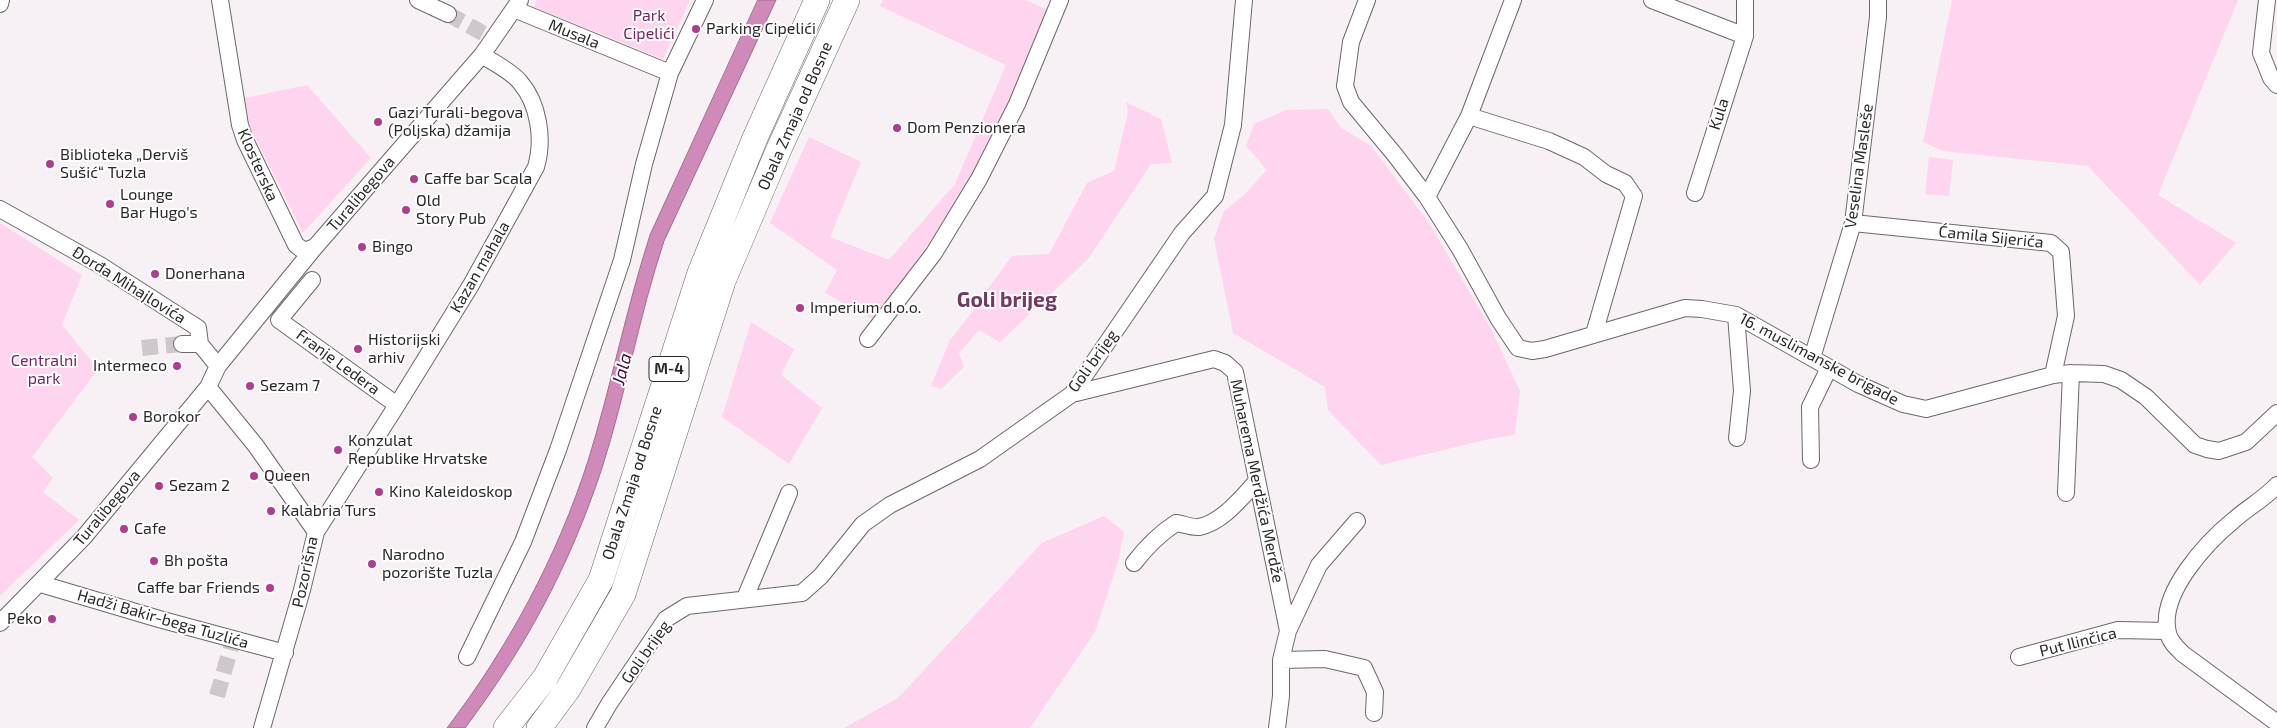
<!DOCTYPE html>
<html>
<head>
<meta charset="utf-8">
<style>
	body { margin:0 }
	canvas { display:block; background:#f7f0f4 }
</style>
</head>
<body>
<canvas width="2277" height="728"></canvas>
<script>
const context = document.querySelector('canvas').getContext('2d');
context.lineJoin = 'round';
function paint(path, color) {
  context.fillStyle = color;
  context.fill(path, 'evenodd');
}
function strokePath(path, color, width, dash) {
  context.strokeStyle = color;
  context.lineWidth = width;
  context.lineCap = dash ? 'butt' : 'round';
  context.setLineDash(dash || []);
  context.stroke(path);
}
function write(font, color, halo, rows, align = 'center') {
  context.font = font + ' "Exo 2",sans-serif';
  context.lineWidth = 4;
  context.setLineDash([]);
  context.textBaseline = 'middle';
  context.strokeStyle = halo;
  context.fillStyle = color;
  for (const [text, x, y, turn = 0] of rows) {
    context.save();
    context.translate(x, y);
    context.rotate((+turn || 0) * Math.PI / 180);
    context.textAlign = isNaN(turn) ? turn : align;
    if (halo) context.strokeText(text, 0, 0);
    context.fillText(text, 0, 0);
    context.restore();
  }
}
paint(new Path2D(`
	M537,0H690L663,59L534,7Z
	M883,0H1026L1052,12L971,184L874,320L825,293L837,270L770,223L809,137L861,162L830,237L889,260L955,184L1006,65L880,6Z
	M1952,0H2238L2158,195L2236,243L2200,285L2088,166L1943,151L1923,142Z
	M307,85L371,158L303,233L250,127L245,98Z
	M1126,102L1161,119L1172,163L1151,164L1088,259L1000,342L979,330L959,353L964,367L941,389L931,386L950,340L978,305L986,291L1012,256L1049,254L1087,183L1114,171L1128,112Z
	M1328,109L1341,128L1371,146L1429,223L1490,327L1520,391L1515,435L1489,439L1381,465L1328,410L1325,387L1233,333L1214,239L1224,211L1244,195L1267,170L1246,146L1254,124L1286,110Z
	M1929,157L1953,160L1949,196L1925,194Z
	M0,223L82,275L62,325L98,369L32,457L53,478L43,492L79,520L0,596Z
	M751,322L794,349L781,375L822,408L789,464L722,417Z
	M1104,516L1124,532L1118,562L1095,632L1030,728H844L898,698L1042,543Z`), '#fed4ef');
const water = new Path2D(`
	M758,0H776L664,241C639,316 626,393 602,468C570,565 526,647 465,728H447C508,648 557,557 588,461C611,387 626,309 650,235Z`);
paint(water, '#d08ab9');
strokePath(water, '#9e6d8e', 1);
strokePath(new Path2D(`
	M448,14L488,36
	M142,348L182,344
	M217,696L233,640`), '#cec8cc', 16, [16, 8]);
const street = new Path2D(`
	M220,0L240,125L245,140L296,245L304,251L315,247
	M418,0L448,14
	M1367,0L1351,42L1345,86L1351,102L1395,155L1427,197L1460,249L1498,318L1518,348L1532,351L1545,349L1685,308L1702,309L1736,315L1858,384L1903,404L1926,409L2053,375L2071,373L2104,374L2121,380L2146,397L2195,445L2207,449L2219,451L2246,442L2277,413
	M1652,0L1745,36L1695,193
	M1745,0V36
	M2267,0L2261,53L2271,78L2277,85
	M0,4L1,0
	M514,9L670,73L705,0
	M1469,116L1513,0
	M1427,197L1469,116L1549,141L1584,157L1606,174L1625,183L1634,196L1594,334
	M0,209L100,265L198,328L200,344L218,366L208,387L84,537L0,623
	M1853,223L2051,243L2061,252L2066,316L2053,375
	M312,280L279,320L397,405
	M1736,315L1742,391L1737,438
	M868,339L934,253L979,179L1017,104L1060,0
	M182,344H200
	M1812,358L1853,223L1878,17V0
	M218,366L315,247L482,55L520,0
	M208,387L256,446L316,532
	M1072,394L1214,359L1225,363L1235,372L1288,631L1281,660V696L1277,728
	M1811,460L1810,407L1829,368
	M2277,485C2265,498 2249,507 2235,519C2208,541 2158,593 2168,633C2170,642 2177,648 2183,654L2277,723
	M2066,493L2071,373
	M1134,563C1147,546 1159,534 1176,523C1183,524 1193,528 1199,527C1222,523 1242,497 1257,481
	M41,584L159,619L285,653
	M745,598L789,493
	M1288,631L1319,565L1357,521
	M467,657L523,542L558,450L622,260L644,164L670,73
	M2019,657L2118,630L2167,631
	M1281,660L1325,659L1364,668L1375,692L1374,713
	M262,728L302,590L316,532L397,405L471,285L536,167C544,140 539,104 520,82C511,71 494,63 482,55
	M595,728L609,704L666,619L687,606L802,593L821,576L863,524L890,505L980,459L1072,394L1182,233L1215,196L1233,125L1244,0`);
const primary = new Path2D(`
	M506,728L545,678L601,580L700,273L755,138L817,0
	M539,728L568,689L623,594L723,281L779,149L847,0`);
strokePath(street, '#6d676b', 18);
strokePath(primary, '#6d676b', 26);
strokePath(street, '#fff', 16);
strokePath(primary, '#fff', 25);
for (const [x, y, r, color] of [
	[696,29,5,"#b13b93"],
	[378,122,5,"#b13b93"],
	[897,128,5,"#b13b93"],
	[50,164,5,"#b13b93"],
	[414,179,5,"#b13b93"],
	[110,204,5,"#b13b93"],
	[406,210,5,"#b13b93"],
	[362,247,5,"#b13b93"],
	[155,274,5,"#b13b93"],
	[800,308,5,"#b13b93"],
	[358,349,5,"#b13b93"],
	[177,366,5,"#b13b93"],
	[250,386,5,"#b13b93"],
	[133,417,5,"#b13b93"],
	[338,450,5,"#b13b93"],
	[254,476,5,"#b13b93"],
	[159,486,5,"#b13b93"],
	[379,492,5,"#b13b93"],
	[271,511,5,"#b13b93"],
	[124,529,5,"#b13b93"],
	[154,561,5,"#b13b93"],
	[372,564,5,"#b13b93"],
	[270,588,5,"#b13b93"],
	[52,619,5,"#b13b93"]
]) {
  const dot = new Path2D();
  dot.arc(x, y, r, 0, 2 * Math.PI);
  context.fillStyle = color;
  context.fill(dot);
  strokePath(dot, '#fff', 2);
}
for (const [x, y, w] of [
	[669,369,40]
]) {
  const box = new Path2D();
  box.roundRect(x - w / 2, y - 12.5, w, 25, 4);
  context.fillStyle = '#fff';
  context.fill(box);
  strokePath(box, '#2b292a', 1);
}
write('bold 15px', '#2b292a', null, [
	["M-4",669,369]
]);
write('16px', '#782563', '#fff', [
	["Park",649,16],
	["Cipelići",649,34],
	["Centralni",44,361],
	["park",44,379]
]);
write('16px', '#2b292a', '#fff', [
	["Parking Cipelići",706,29],
	["Gazi Turali-begova",388,113],
	["(Poljska) džamija",388,131],
	["Dom Penzionera",907,128],
	["Biblioteka „Derviš",60,155],
	["Sušić“ Tuzla",60,173],
	["Caffe bar Scala",424,179],
	["Lounge",120,195],
	["Bar Hugo's",120,213],
	["Old",416,201],
	["Story Pub",416,219],
	["Bingo",372,247],
	["Donerhana",165,274],
	["Imperium d.o.o.",810,308],
	["Historijski",368,340],
	["arhiv",368,358],
	["Intermeco",167,366,"right"],
	["Sezam 7",260,386],
	["Borokor",143,417],
	["Konzulat",348,441],
	["Republike Hrvatske",348,459],
	["Queen",264,476],
	["Sezam 2",169,486],
	["Kino Kaleidoskop",389,492],
	["Kalabria Turs",281,511],
	["Cafe",134,529],
	["Narodno",382,555],
	["pozorište Tuzla",382,573],
	["Bh pošta",164,561],
	["Caffe bar Friends",260,588,"right"],
	["Peko",42,619,"right"]
], 'left');
write('16px', '#2b292a', '#fff', [
	["Musala",574,34,22],
	["Kula",1719,114,-72],
	["Obala Zmaja od Bosne",795,116,-66],
	["Klosterska",258,165,66],
	["Veselina Masleše",1859,166,-82],
	["Turalibegova",361,194,-49],
	["Ćamila Sijerića",1991,237,6],
	["Kazan mahala",480,267,-60],
	["Đorđa Mihajlovića",129,285,32],
	["16. muslimanske brigade",1819,359,28],
	["Goli brijeg",1093,361,-54],
	["Franje Ledera",338,362,36],
	["Muharema Merdžića Merdže",1257,481,78],
	["Obala Zmaja od Bosne",632,483,-72],
	["Turalibegova",107,508,-50],
	["Pozorišna",305,572,-78],
	["Hadži Bakir-bega Tuzlića",163,619,16],
	["Put Ilinčica",2078,642,-14],
	["Goli brijeg",646,652,-55]
]);
write('italic 18px', '#4a0a3b', '#fff', [
	["Jala",622,369,-75]
]);
write('bold 21px', '#743963', '#fff', [
	["Goli brijeg",1007,300]
]);
</script>
</body>
</html>
